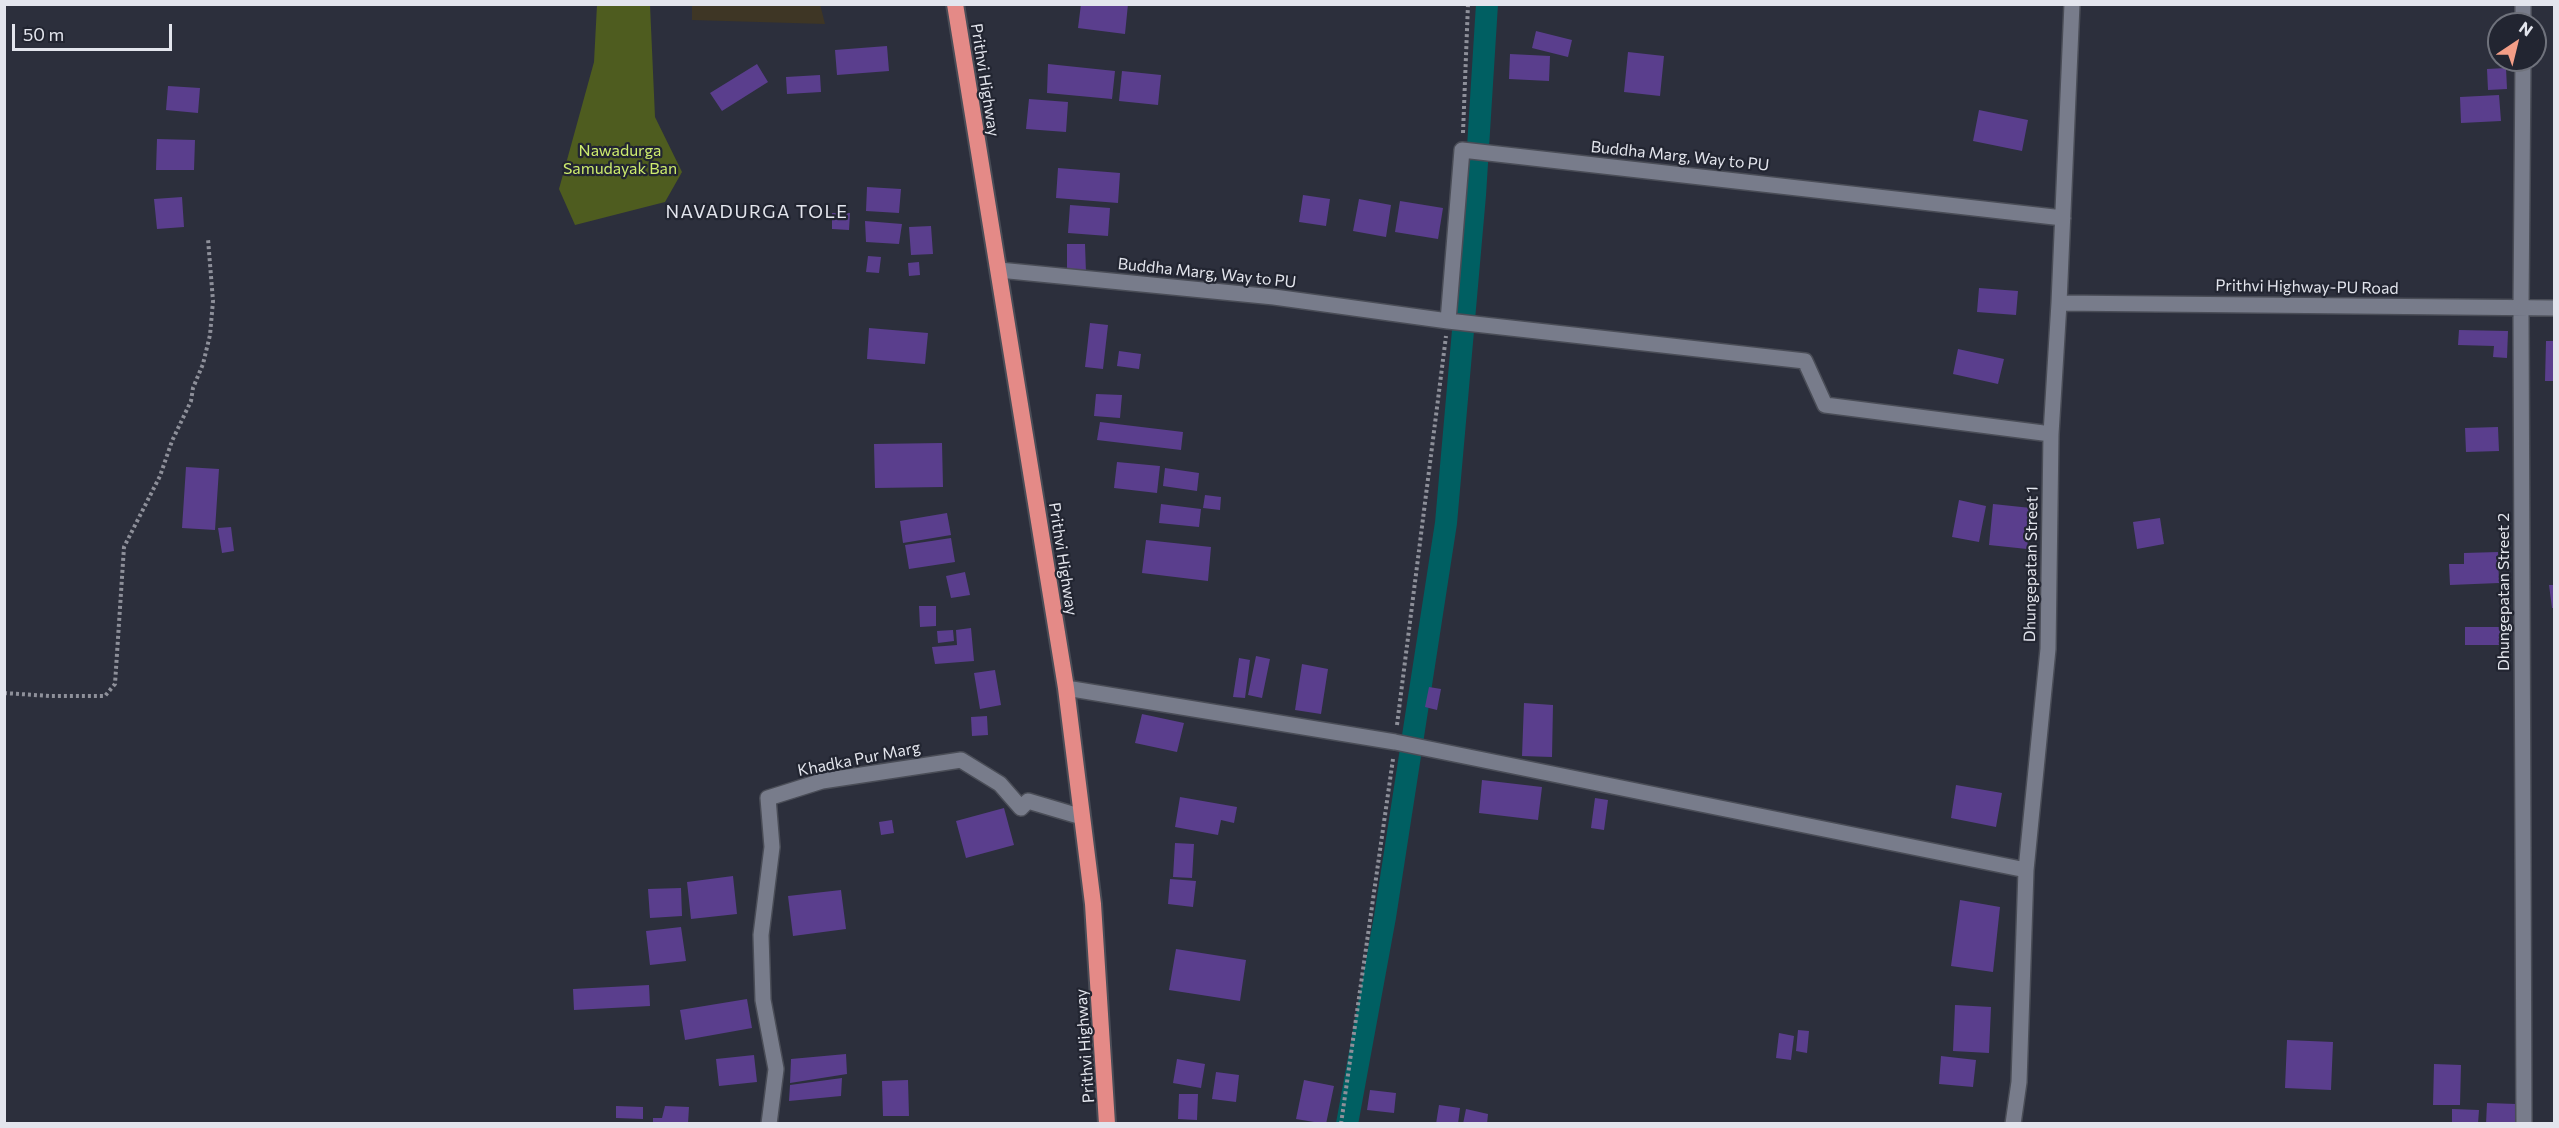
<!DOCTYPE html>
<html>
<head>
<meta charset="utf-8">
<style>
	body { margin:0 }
	#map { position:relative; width:2559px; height:1128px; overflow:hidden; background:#2c2f3c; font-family:Commissioner,sans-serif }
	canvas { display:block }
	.frame { position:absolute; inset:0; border:6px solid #e3e5ed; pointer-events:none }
	.north { position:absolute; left:2487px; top:12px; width:60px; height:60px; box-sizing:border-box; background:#222531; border:2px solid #6f727c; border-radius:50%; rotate:35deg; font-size:16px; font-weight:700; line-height:24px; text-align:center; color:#e3e5ed }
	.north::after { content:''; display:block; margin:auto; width:21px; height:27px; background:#f49e87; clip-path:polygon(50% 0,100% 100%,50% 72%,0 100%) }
	.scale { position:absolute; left:12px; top:24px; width:160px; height:27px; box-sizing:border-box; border:3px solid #e3e5ed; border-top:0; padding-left:8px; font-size:18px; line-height:21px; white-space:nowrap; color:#e3e5ed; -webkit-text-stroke:4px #222531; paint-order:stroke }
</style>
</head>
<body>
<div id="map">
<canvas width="2559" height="1128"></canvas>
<div class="frame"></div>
<div class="north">N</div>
<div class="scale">50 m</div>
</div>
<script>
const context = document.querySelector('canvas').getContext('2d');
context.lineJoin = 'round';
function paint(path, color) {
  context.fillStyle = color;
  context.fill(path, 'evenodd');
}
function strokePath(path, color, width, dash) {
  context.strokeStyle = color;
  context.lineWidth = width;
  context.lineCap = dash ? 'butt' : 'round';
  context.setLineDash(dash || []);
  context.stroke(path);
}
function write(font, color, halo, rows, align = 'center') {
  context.font = font + ' Commissioner,sans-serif';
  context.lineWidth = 4.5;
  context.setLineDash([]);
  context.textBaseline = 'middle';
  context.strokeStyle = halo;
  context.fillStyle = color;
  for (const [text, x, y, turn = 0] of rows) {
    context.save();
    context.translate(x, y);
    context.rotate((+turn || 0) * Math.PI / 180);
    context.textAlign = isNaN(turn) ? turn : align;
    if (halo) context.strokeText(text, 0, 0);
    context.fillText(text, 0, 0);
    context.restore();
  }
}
paint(new Path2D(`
	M820,4L825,24L692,20V5Z`), '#3e3625');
paint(new Path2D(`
	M597,5H650L655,117L682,172L665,202L575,225L559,189L594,62Z`), '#4e5c1f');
strokePath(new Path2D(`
	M1347,1124L1385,917L1446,523L1475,195L1487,4`), '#005f62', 22);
paint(new Path2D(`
	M1081,4H1128L1125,34L1078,28Z
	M1536,31L1572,40L1568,57L1532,48Z
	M887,46L889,71L837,75L835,50Z
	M1628,52L1664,56L1660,96L1624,92Z
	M1510,54L1550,56L1549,81L1509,79Z
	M757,64L768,82L722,111L710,93Z
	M1048,64L1115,71L1112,99L1047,93Z
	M2506,68L2507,89L2488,90L2487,69Z
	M1122,71L1161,75L1158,105L1119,101Z
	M820,75L821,92L787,94L786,77Z
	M168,86L200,88L198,113L166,110Z
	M2499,95L2501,121L2461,123L2460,97Z
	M1029,99L1068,102L1066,132L1026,129Z
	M1979,110L2028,120L2022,151L1973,141Z
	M157,139L195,140L194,170H156Z
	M1058,168L1120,173L1118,203L1056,198Z
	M867,187L901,189L899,213L866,211Z
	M1303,195L1330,199L1326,226L1299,222Z
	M182,197L184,227L157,229L154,199Z
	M1359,199L1391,205L1386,237L1353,231Z
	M1400,201L1443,208L1438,239L1395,232Z
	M1070,205L1110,208L1108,236L1068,233Z
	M832,213H850L849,230L832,229Z
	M865,221L902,224L899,244L866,242Z
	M931,226L933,254L911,255L909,227Z
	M1067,244H1085L1086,273H1067Z
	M868,256L881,257L879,273L866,272Z
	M919,262L920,275L909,276L908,263Z
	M1979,288L2018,291L2016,315L1977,312Z
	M1090,323L1108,325L1103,369L1085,367Z
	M869,328L928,333L925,364L867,359Z
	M2459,330L2508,331L2507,358L2493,357L2494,346L2458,345Z
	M2546,341H2554V381H2545Z
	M1958,349L2004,359L1998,384L1953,374Z
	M1119,351L1141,354L1139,369L1117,366Z
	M1096,394L1122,395L1120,418L1094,416Z
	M1100,422L1183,432L1181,450L1097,440Z
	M2498,427L2499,451L2466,452L2465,428Z
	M942,443L943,487L875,488L874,444Z
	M1117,462L1160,466L1157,493L1114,488Z
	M186,467L219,469L215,530L182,528Z
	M1165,468L1199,473L1197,491L1163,486Z
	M1205,495L1221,497L1220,510L1203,508Z
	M1959,500L1986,506L1979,542L1952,537Z
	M1161,504L1201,509L1199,527L1159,523Z
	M1993,504L2031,508L2027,549L1989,545Z
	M947,513L951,535L903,543L900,521Z
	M2160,518L2164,544L2137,549L2133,522Z
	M231,527L234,551L222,553L218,528Z
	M951,538L955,562L909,569L905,545Z
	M1146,540L1211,547L1208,581L1142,573Z
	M2498,552L2499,583L2450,585L2449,564H2464V553Z
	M965,572L970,595L951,598L946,576Z
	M2549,585H2554V608H2552Z
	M919,606H936V626L920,627Z
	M2465,627H2502V645H2465Z
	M971,628L974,661L935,664L932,647L957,645L956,630Z
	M953,630L954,641L938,643L937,631Z
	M1256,656L1270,659L1262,698L1248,695Z
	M1239,658L1250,660L1245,698L1233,697Z
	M1302,664L1328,669L1321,714L1295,710Z
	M995,670L1001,705L980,709L974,673Z
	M1429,687L1441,689L1437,710L1425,707Z
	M1524,703L1553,705L1552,757L1522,756Z
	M1142,714L1184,723L1177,752L1135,743Z
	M987,716L988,735L972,736L971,717Z
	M1482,780L1542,787L1538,820L1479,813Z
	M1956,785L2002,793L1996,827L1951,818Z
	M1180,797L1237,807L1234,823L1221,820L1218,835L1175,827Z
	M1595,798L1608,800L1604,830L1591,828Z
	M1004,808L1014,845L966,858L956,821Z
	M892,820L894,833L881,835L879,822Z
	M1175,843L1194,844L1192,878L1173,877Z
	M733,876L737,914L691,919L687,882Z
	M1170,879L1196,881L1193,907L1168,904Z
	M681,888L682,916L650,918L648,889Z
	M841,890L846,929L793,936L788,896Z
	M1960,900L2000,907L1993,972L1951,966Z
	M681,927L686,961L650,965L646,931Z
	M1176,949L1246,960L1240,1001L1169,990Z
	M649,985L650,1006L574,1010L573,989Z
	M747,999L752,1028L685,1040L680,1010Z
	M1955,1005L1991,1007L1989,1053L1953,1051Z
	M1798,1030L1809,1031L1807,1053L1796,1051Z
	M1779,1033L1794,1036L1791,1060L1776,1058Z
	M2287,1040L2333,1042L2331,1090L2285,1088Z
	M846,1054L847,1074L790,1083L791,1059Z
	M754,1055L757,1082L719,1086L716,1059Z
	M1941,1056L1976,1060L1973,1087L1939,1084Z
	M1177,1059L1205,1064L1201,1088L1173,1083Z
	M2434,1064L2461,1065L2460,1105H2433Z
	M1216,1072L1239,1075L1236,1102L1212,1099Z
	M842,1078L841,1096L789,1101L790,1085Z
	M908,1080L909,1116H883L882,1081Z
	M1304,1080L1334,1086L1326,1124L1296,1119Z
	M1370,1090L1396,1093L1394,1113L1367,1110Z
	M1179,1094H1198L1197,1120L1178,1119Z
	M2487,1103L2516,1104L2515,1124H2486Z
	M1439,1105L1460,1108L1458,1124H1436Z
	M616,1106L643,1107V1119L616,1118Z
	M665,1106L689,1107L688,1124H653V1118H662Z
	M1466,1109L1488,1114L1487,1124H1463Z
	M2452,1109L2479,1110L2478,1124H2452Z`), '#5a3e8d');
const minor = new Path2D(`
	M2523,24V4
	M2523,60L2521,308L2524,1124
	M999,270L1274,297L1448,321L1462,150L2063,218
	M2059,303L2554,308
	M1448,321L1805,361L1825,405L2051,434
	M1066,688L1395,742L2026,870
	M769,1124L776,1069L763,1000L761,935L772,847L768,798L822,781L961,760L1000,784L1021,808L1028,801L1082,817
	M2013,1124L2019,1082L2026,870L2048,649L2051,434L2059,303L2072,4`);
const trunk = new Path2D(`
	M955,4L1066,688L1093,904L1107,1124`);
strokePath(minor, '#4a4d57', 18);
strokePath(trunk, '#4a4d57', 20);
strokePath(new Path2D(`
	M1463,133L1468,4
	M4,693L50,696H105L115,684L124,547L160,476L172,441L191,401L193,388L203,364L210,335L213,301L208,239
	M1397,725L1446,336
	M1341,1124L1393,759`), '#8e909a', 4, [3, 3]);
strokePath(minor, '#787c8b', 15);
strokePath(trunk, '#e48a87', 16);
write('16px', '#e3e5ed', '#222531', [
	["Prithvi Highway",985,80,81],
	["Buddha Marg, Way to PU",1680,156,6],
	["Buddha Marg, Way to PU",1207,273,6],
	["Prithvi Highway-PU Road",2307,287,1],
	["Prithvi Highway",1063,559,81],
	["Dhungepatan Street 1",2031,564,-89],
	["Dhungepatan Street 2",2504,592,-90],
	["Khadka Pur Marg",859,759,-11],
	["Prithvi Highway",1085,1046,-94]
]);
write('16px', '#ceec6e', '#222531', [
	["Nawadurga",620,151],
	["Samudayak Ban",620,169]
]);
context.letterSpacing = '1.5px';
write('18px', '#e3e5ed', '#222531', [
	["NAVADURGA TOLE",757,212]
]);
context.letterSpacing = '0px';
</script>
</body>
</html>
